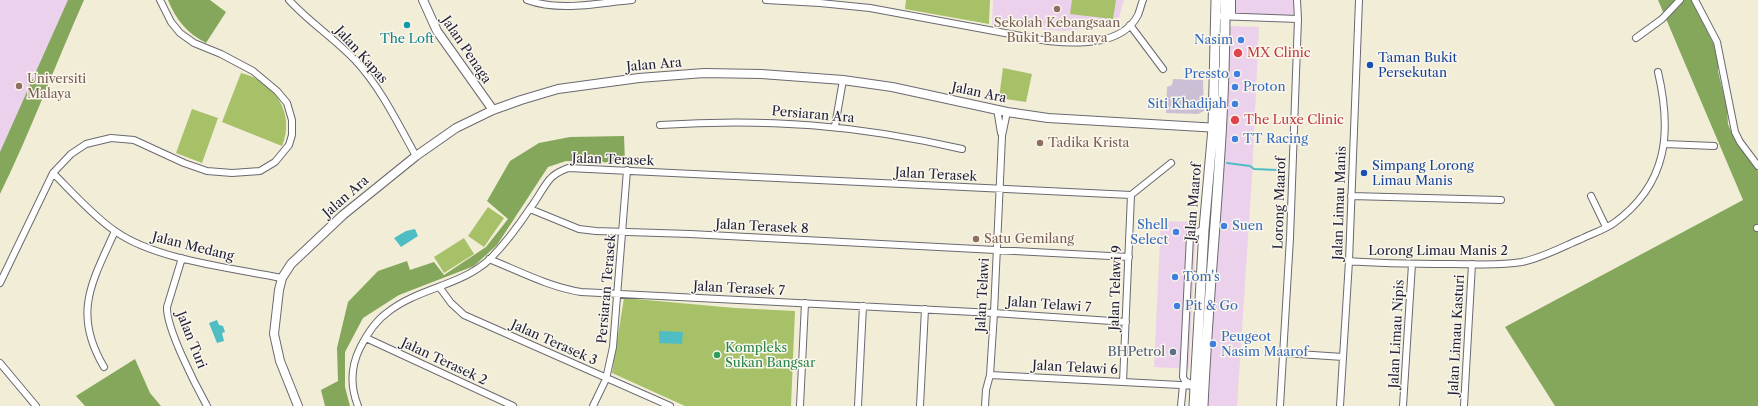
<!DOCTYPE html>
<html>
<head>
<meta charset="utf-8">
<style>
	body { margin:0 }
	canvas { display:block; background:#f2edd6 }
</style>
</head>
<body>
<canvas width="1758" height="406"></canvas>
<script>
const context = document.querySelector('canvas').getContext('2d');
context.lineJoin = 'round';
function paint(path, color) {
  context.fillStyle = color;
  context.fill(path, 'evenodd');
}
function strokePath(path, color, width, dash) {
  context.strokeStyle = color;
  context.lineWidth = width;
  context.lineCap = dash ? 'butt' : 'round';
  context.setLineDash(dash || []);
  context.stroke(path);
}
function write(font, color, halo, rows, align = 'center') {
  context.font = font + ' "Libre Caslon Text",serif';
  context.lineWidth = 3;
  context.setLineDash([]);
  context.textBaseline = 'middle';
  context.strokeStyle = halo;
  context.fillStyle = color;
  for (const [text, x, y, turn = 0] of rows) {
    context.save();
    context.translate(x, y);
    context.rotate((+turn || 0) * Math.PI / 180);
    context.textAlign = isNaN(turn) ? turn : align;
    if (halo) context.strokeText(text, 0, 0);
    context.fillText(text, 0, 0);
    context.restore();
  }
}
paint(new Path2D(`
	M0,0H76L0,171Z
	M993,0H1124L1119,17L1104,26L1064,31L992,25Z
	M1234,0H1295L1296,16L1235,15Z
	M1228,26L1259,27L1252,177L1237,406H1207Z
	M1161,221L1196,222L1189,369L1154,367Z`), '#ebd1eb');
paint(new Path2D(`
	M1173,79L1203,80L1204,111L1198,114L1166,113L1167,87L1172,85Z`), '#cbbfd5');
paint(new Path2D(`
	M906,0H990L989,24L905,9Z
	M1072,0H1116L1113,19L1070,14Z
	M1003,68L1032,74L1026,102L999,98Z
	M241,73C274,81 296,113 282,146L222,122Z
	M192,109L218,118L202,163L176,153Z
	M488,207L504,218L484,247L468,236Z
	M464,238L474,254L444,273L434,257Z
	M624,298L735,308L795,311L791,406H685L612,373Z`), '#a6c168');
paint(new Path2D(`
	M68,0H84C55,65 31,131 0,194V152Z
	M168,0H210L226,12L206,43C187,33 176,20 168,0Z
	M1658,0H1692L1715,47L1718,56V71L1727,109L1728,124L1732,134L1758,171V406H1555L1505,327L1743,200Z
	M624,136L625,163L566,161L548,167L497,245L474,266L399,295L363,318L345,352V387L350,406H325L321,390L338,381L337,348L348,302L378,271L407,261L410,270L434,262L444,275L486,247L508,219L487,201L510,161L539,143L570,137Z
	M135,359L150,393L161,406H85L76,396Z`), '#84a75c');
paint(new Path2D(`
	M415,229L418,236L401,247L394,238L406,231Z
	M217,320L219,325L223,326L225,332L222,333L224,341L217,343L209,323Z
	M659,331L683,332L682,344L659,343Z`), '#4ebdc4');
strokePath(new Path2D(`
	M1227,163L1250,166L1254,169L1277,170L1281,173`), '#4ebdc4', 2);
const minor = new Path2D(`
	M289,0C309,22 334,38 355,60C381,88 397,122 416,156
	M527,0C560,12 598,3 632,0
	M766,0L820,3L870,8L1048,41C1077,44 1122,46 1138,15C1140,10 1141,5 1143,0
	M1232,0V17
	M1695,0L1717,42L1735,132L1740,142L1758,166
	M1216,16L1298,19
	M1130,25L1163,69
	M1636,38L1662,19L1680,0
	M997,109L1001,133
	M660,125C767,118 858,125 962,149
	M835,126L843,80
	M1665,144L1714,146
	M53,173C71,191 94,217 115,231C155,260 233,268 282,278
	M1351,196L1501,200
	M1591,196L1606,227
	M530,209L579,229L596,231L690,234L1129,257
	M1757,228H1758
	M182,258L167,307C166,328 196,386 207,406
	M489,259C519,271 549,287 581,292L994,313L1126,322
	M1349,261C1383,264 1418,264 1452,264C1475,264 1499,266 1522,262C1542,258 1562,247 1581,239C1591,234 1604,230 1614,223C1668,184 1672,132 1658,72
	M1188,271L1201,280
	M0,283L53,173L71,154L86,144L111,138L134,140L184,163L207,171L232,173L260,171L275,162L289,145L292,135V120L287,103L277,91L253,71L221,54L194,43L180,33L171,22L160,0
	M440,288L451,303L464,315L670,406
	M366,338L513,406
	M1283,353L1343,357
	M0,363L36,406
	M104,367C72,313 92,282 115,231
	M990,375L1199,386
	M1123,382L1131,195
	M1191,384L1185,381L1183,377L1190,236L1204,229
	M358,406C350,386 351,366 360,348C367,334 375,321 388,312C418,288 461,286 490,259C505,244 519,225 531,207C538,198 543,187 550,179C555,173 561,171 568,168L1131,195L1171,163
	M593,406L606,379L613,347L627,170
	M800,406L805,303
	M858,406L863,306
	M920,406L925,309
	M985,406L986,390L990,375L994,313L1002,136L1007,112
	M1181,406L1183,385
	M1280,406L1290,238L1298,19L1297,0
	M1340,406L1349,261L1359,0
	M1403,406L1412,264
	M1464,406L1472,264`);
const tertiary = new Path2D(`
	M423,0L437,31L493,110
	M298,406L280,361L274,334L279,290L282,278L291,264L343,215L416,156L456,128L493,110L521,100L558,89L639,78L704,73L761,74L843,80L892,87L1007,112L1048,118L1219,128`);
const secondary = new Path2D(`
	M1194,406L1204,229L1213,128L1216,0
	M1203,406C1209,271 1226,135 1225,0`);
strokePath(minor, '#6b6971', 8);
strokePath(tertiary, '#6b6971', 10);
strokePath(secondary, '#6b6971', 11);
strokePath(minor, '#fff', 6);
strokePath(tertiary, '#fff', 8);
strokePath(secondary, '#fff', 9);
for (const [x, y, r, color] of [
	[1057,9,4,"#8d6e63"],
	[407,25,4,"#0f9aa8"],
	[1241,40,4,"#3f7fe0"],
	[1238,53,5,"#e0444e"],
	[1370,65,4,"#1a4fb4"],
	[1237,74,4,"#3f7fe0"],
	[19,86,4,"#8d6e63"],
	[1235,87,4,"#3f7fe0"],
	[1235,104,4,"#3f7fe0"],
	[1235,120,5,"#e0444e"],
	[1235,139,4,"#3f7fe0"],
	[1040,143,4,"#8d6e63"],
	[1364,173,4,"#1a4fb4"],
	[1224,226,4,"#3f7fe0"],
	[1176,232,4,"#3f7fe0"],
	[976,239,4,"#8d6e63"],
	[1175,277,4,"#3f7fe0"],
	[1177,306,4,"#3f7fe0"],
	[1213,344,4,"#3f7fe0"],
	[1173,352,4,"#5c6f8a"],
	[717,355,4,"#2e9e5b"]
]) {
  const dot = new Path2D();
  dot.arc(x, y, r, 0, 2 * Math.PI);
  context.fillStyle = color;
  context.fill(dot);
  strokePath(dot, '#fbf7ec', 1.5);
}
write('13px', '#785e54', '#fbf7ec', [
	["Sekolah Kebangsaan",1057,23,"center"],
	["Bukit Bandaraya",1057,38,"center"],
	["Universiti",27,79],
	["Malaya",27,94],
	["Tadika Krista",1048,143],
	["Satu Gemilang",984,239]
], 'left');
write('13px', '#0d838f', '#fbf7ec', [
	["The Loft",407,39]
]);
write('13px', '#366cbe', '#fbf7ec', [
	["Nasim",1233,40,"right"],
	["Pressto",1229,74,"right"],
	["Proton",1243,87],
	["Siti Khadijah",1227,104,"right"],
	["TT Racing",1243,139],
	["Shell",1168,225,"right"],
	["Select",1168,240,"right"],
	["Suen",1232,226],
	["Tom's",1183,277],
	["Pit & Go",1185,306],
	["Peugeot",1221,337],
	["Nasim Maarof",1221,352]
], 'left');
write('13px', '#22223b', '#fbf7ec', [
	["Jalan Penaga",466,50,56],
	["Jalan Kapas",361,55,48],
	["Jalan Ara",654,65,-5],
	["Jalan Ara",979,93,12],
	["Persiaran Ara",813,115,5],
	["Jalan Terasek",613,160,2],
	["Jalan Terasek",936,175,3],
	["Jalan Ara",346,197,-41],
	["Jalan Maarof",1194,202,-85],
	["Lorong Maarof",1280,203,-88],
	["Jalan Limau Manis",1340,203,-88],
	["Jalan Terasek 8",762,227,3],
	["Jalan Medang",193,247,14],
	["Lorong Limau Manis 2",1438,251],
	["Jalan Telawi 9",1116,288,-88],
	["Persiaran Terasek",607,289,-85],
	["Jalan Terasek 7",739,289,3],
	["Jalan Telawi",983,295,-87],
	["Jalan Telawi 7",1049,305,4],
	["Jalan Limau Nipis",1397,334,-87],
	["Jalan Limau Kasturi",1457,335,-87],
	["Jalan Turi",191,340,68],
	["Jalan Terasek 3",554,343,24],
	["Jalan Terasek 2",444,362,25],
	["Jalan Telawi 6",1075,368,3]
]);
write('13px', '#be3a42', '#fbf7ec', [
	["MX Clinic",1247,53],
	["The Luxe Clinic",1244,120]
], 'left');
write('13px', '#164399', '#fbf7ec', [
	["Taman Bukit",1378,58],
	["Persekutan",1378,73],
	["Simpang Lorong",1372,166],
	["Limau Manis",1372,181]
], 'left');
write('13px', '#27864d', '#fbf7ec', [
	["Kompleks",725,348],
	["Sukan Bangsar",725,363]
], 'left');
write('13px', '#4e5e75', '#fbf7ec', [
	["BHPetrol",1165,352]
], 'right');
</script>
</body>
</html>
